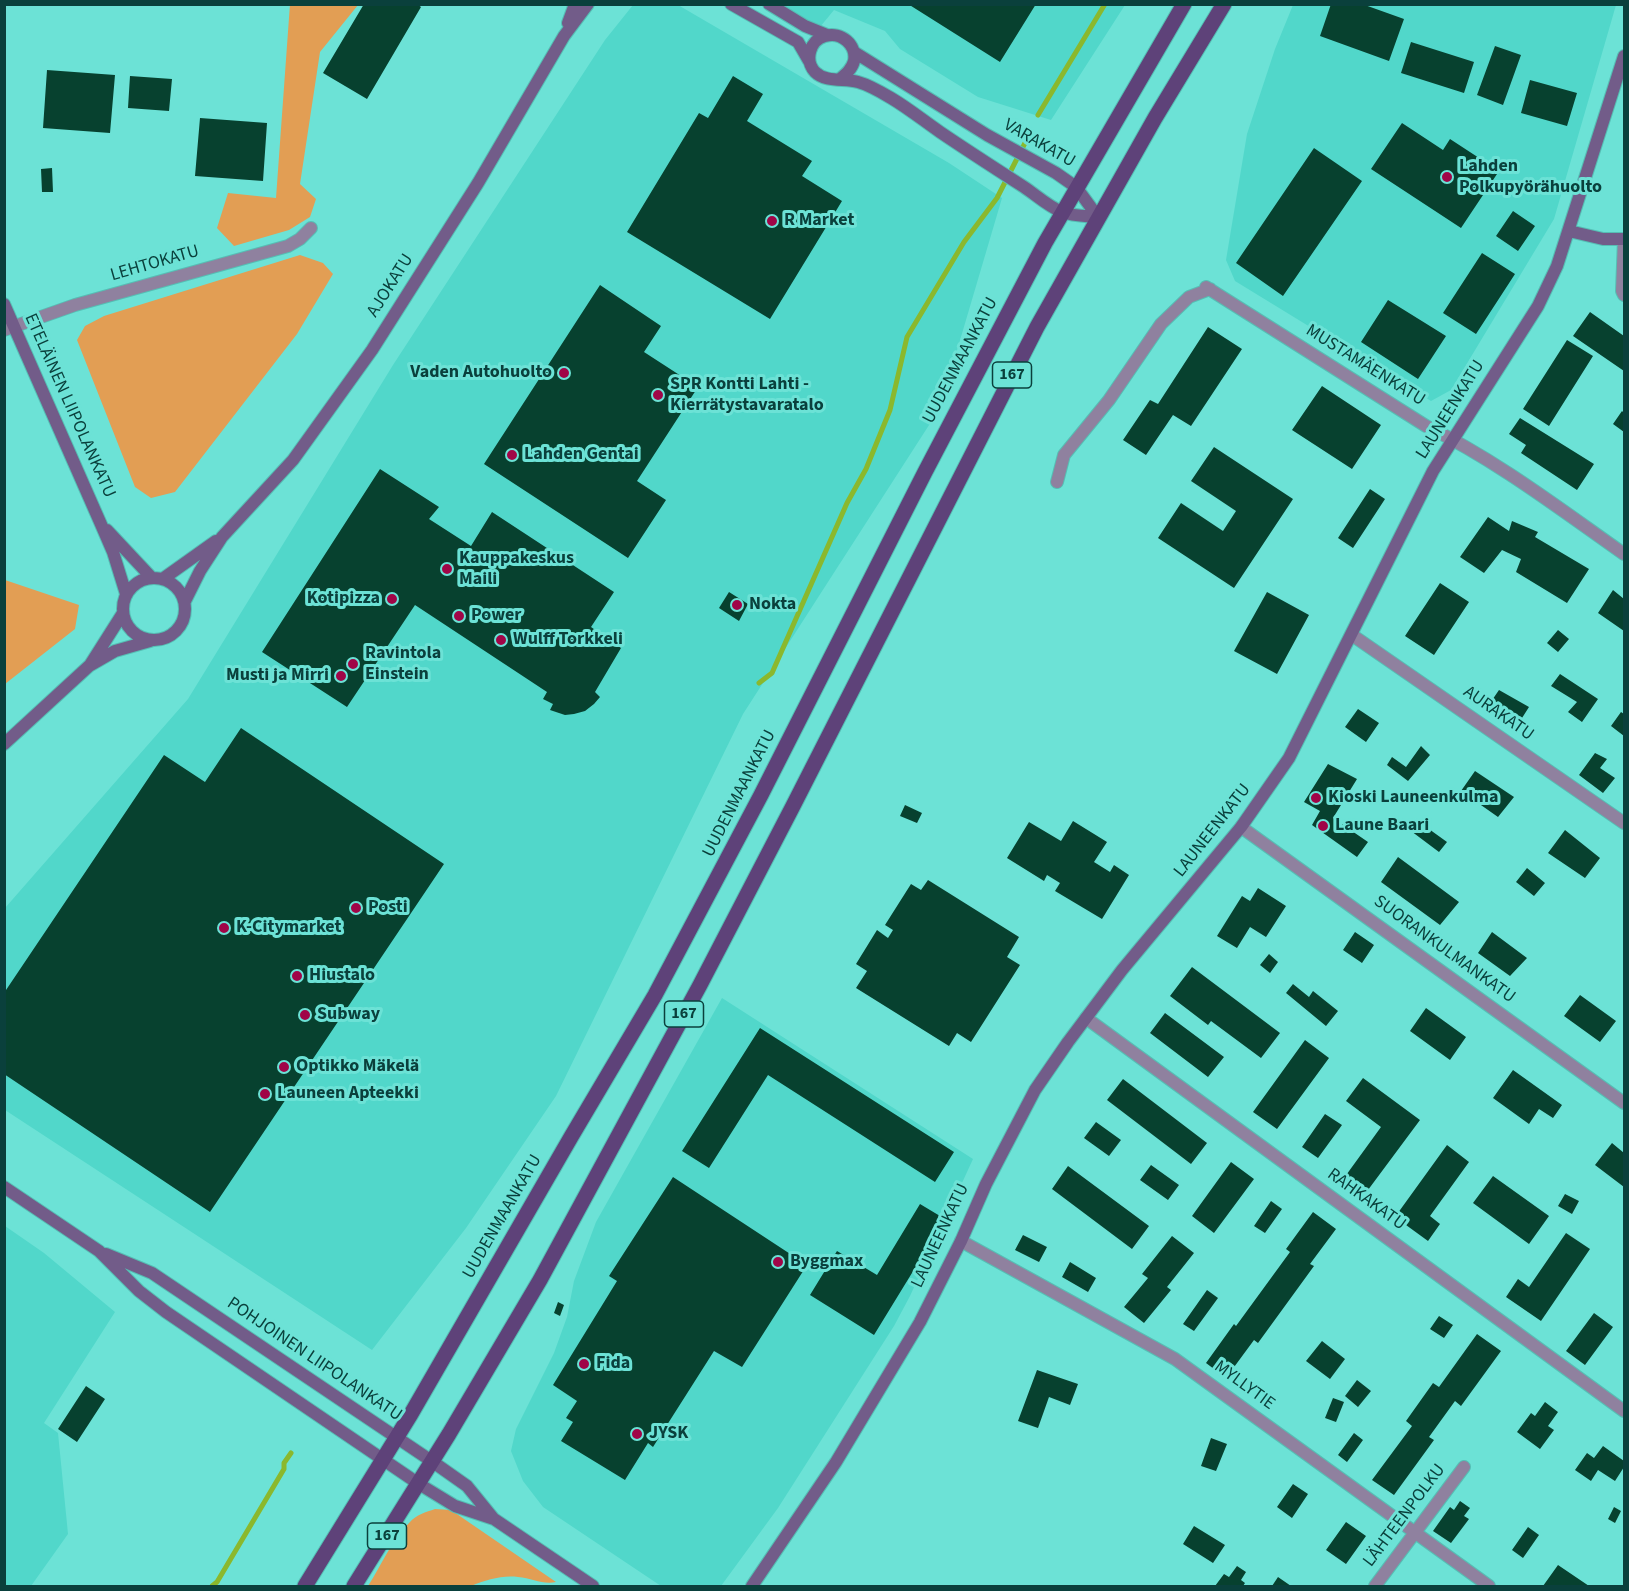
<!DOCTYPE html>
<html>
<head>
<meta charset="utf-8">
<style>
	body { margin:0 }
	#map { position:relative; width:1629px; height:1591px; overflow:hidden; background:#6ce2d6; font-family:"Source Sans 3",sans-serif }
	canvas { display:block }
	.frame { position:absolute; inset:0; border:6px solid #0a403c; pointer-events:none }
</style>
</head>
<body>
<div id="map">
<canvas width="1629" height="1591"></canvas>
<div class="frame"></div>
</div>
<script>
const context = document.querySelector('canvas').getContext('2d');
context.lineJoin = 'round';
function paint(path, color) {
  context.fillStyle = color;
  context.fill(path, 'evenodd');
}
function strokePath(path, color, width, dash) {
  context.strokeStyle = color;
  context.lineWidth = width;
  context.lineCap = dash ? 'butt' : 'round';
  context.setLineDash(dash || []);
  context.stroke(path);
}
function write(font, color, halo, rows, align = 'center') {
  context.font = font + ' "Source Sans 3",sans-serif';
  context.lineWidth = 6;
  context.setLineDash([]);
  context.textBaseline = 'middle';
  context.strokeStyle = halo;
  context.fillStyle = color;
  for (const [text, x, y, turn = 0] of rows) {
    context.save();
    context.translate(x, y);
    context.rotate((+turn || 0) * Math.PI / 180);
    context.textAlign = isNaN(turn) ? turn : align;
    if (halo) context.strokeText(text, 0, 0);
    context.fillText(text, 0, 0);
    context.restore();
  }
}
paint(new Path2D(`
	M633,5H678L949,163L1002,198L940,408L743,714L556,1096L466,1228L372,1350L5,1110V908L188,699L393,365L605,40Z
	M779,5H1125L1051,120L978,97L900,49L885,31L834,10L820,27Z
	M1293,5H1616L1554,219L1451,390L1431,401L1235,281L1226,260L1247,134L1275,49Z
	M722,998L973,1159L910,1296L894,1326L778,1508L721,1586H661L543,1507L523,1481L511,1451L516,1429L554,1353L567,1317L574,1281L596,1222Z
	M5,1226L44,1253L115,1312L44,1423L58,1433L68,1534L31,1586H5Z`), '#51d7ca');
paint(new Path2D(`
	M290,4L358,5L320,52L300,184L316,199L310,217L289,230L234,246L217,228L228,193L276,198Z
	M300,255L323,263L333,274L297,334L175,492L151,498L135,487L77,340L85,326L104,316Z
	M5,580L79,605L75,629L5,684Z
	M435,1509L451,1510L556,1582C543,1585 532,1578 518,1577C502,1575 486,1580 471,1586H368C381,1566 392,1539 410,1522C416,1515 426,1512 435,1509Z`), '#e29e54');
strokePath(new Path2D(`
	M1038,115L1105,4
	M759,683L772,673L847,503L866,469L890,410L907,337L964,242L997,198L1027,139
	M212,1586L217,1582L284,1469V1463L291,1453`), '#8bb82d', 5);
paint(new Path2D(`
	M364,4H417L421,7L367,99L323,73Z
	M908,4H1036L1000,62Z
	M1331,4H1362L1404,19L1389,61L1320,36Z
	M1411,42L1474,62L1464,93L1401,73Z
	M1495,46L1521,55L1503,105L1477,95Z
	M47,70L115,75L110,133L43,128Z
	M130,76L172,79L169,111L128,108Z
	M733,76L763,94L747,121L812,161L802,176L842,201L770,319L627,232L699,113L708,118Z
	M1530,80L1577,93L1567,126L1521,113Z
	M200,118L267,123L263,181L195,176Z
	M1402,123L1443,150L1450,139L1499,171L1461,228L1371,169Z
	M1314,148L1362,181L1283,296L1236,263Z
	M52,168L53,192H42L41,169Z
	M1513,211L1535,226L1518,251L1496,236Z
	M1482,253L1515,274L1476,334L1443,313Z
	M600,285L661,326L644,352L698,387L637,481L666,500L628,558L484,464Z
	M1388,300L1446,336L1418,379L1361,342Z
	M1590,312L1624,336V371L1573,336Z
	M1208,327L1242,349L1191,426L1173,415L1146,455L1123,440L1150,400L1158,404Z
	M1567,340L1593,356L1549,426L1523,409Z
	M1322,386L1381,425L1352,469L1292,430Z
	M1622,411L1624,413V432L1613,424Z
	M1520,418L1594,464L1577,490L1521,453L1526,445L1509,434Z
	M1214,447L1293,499L1234,588L1158,538L1181,503L1223,531L1236,511L1191,481Z
	M380,469L439,507L429,519L471,546L492,512L614,592L591,627L621,648L595,692L600,697L594,704L585,711L574,714L565,715L550,710L553,704L543,699L547,692L415,605L347,707L262,652Z
	M1370,489L1385,499L1353,548L1338,538Z
	M1488,517L1509,531L1512,521L1538,532L1535,537L1589,569L1567,603L1516,572L1521,559L1502,550L1484,573L1460,557Z
	M1440,583L1469,602L1434,655L1405,636Z
	M1613,590L1624,599V631L1598,613Z
	M729,592L748,604L739,621L719,608Z
	M1267,592L1309,615L1277,674L1234,651Z
	M1558,630L1569,639L1558,652L1547,643Z
	M1560,674L1598,699L1582,722L1568,712L1577,702L1551,686Z
	M1499,690L1529,707L1515,729L1486,709Z
	M1358,709L1379,723L1366,742L1345,727Z
	M1621,712L1624,714V736L1611,726Z
	M241,728L444,864L210,1212L4,1074V993L164,755L205,782Z
	M1421,746L1430,755L1408,781L1387,765L1392,757L1406,767Z
	M1595,753L1607,759L1600,768L1615,778L1603,793L1579,775Z
	M1328,764L1357,779L1333,818L1368,842L1357,857L1312,825L1320,811L1304,802Z
	M1475,771L1514,797L1498,817L1461,791Z
	M905,805L922,813L917,823L900,816Z
	M1415,819L1447,842L1439,852L1407,828Z
	M1073,821L1107,842L1094,862L1110,872L1114,865L1129,875L1102,919L1055,891L1060,883L1047,875L1044,881L1007,858L1029,822L1061,841Z
	M1565,830L1600,858L1585,878L1548,853Z
	M1398,857L1459,902L1440,925L1381,882Z
	M1527,868L1545,883L1534,896L1516,882Z
	M928,880L1019,937L1007,957L1020,965L971,1042L957,1033L949,1046L856,988L867,971L856,964L877,930L888,938L893,930L885,925L911,884L921,890Z
	M1258,888L1286,906L1266,937L1250,927L1237,948L1217,936L1242,896L1250,901Z
	M1355,932L1374,945L1362,963L1343,950Z
	M1492,932L1527,958L1510,976L1478,953Z
	M1269,954L1278,962L1270,973L1260,965Z
	M1192,967L1280,1033L1261,1058L1211,1021L1208,1025L1170,996Z
	M1293,984L1309,997L1313,991L1338,1011L1326,1026L1286,993Z
	M1580,995L1616,1021L1600,1042L1564,1016Z
	M1426,1008L1466,1037L1450,1060L1410,1031Z
	M1165,1013L1224,1057L1208,1077L1150,1033Z
	M760,1028L954,1152L935,1182L768,1075L709,1168L682,1151Z
	M1305,1040L1329,1058L1277,1129L1253,1112Z
	M1513,1070L1562,1105L1553,1118L1539,1109L1529,1124L1493,1098Z
	M1363,1078L1420,1120L1365,1194L1344,1178L1381,1127L1346,1101Z
	M1123,1079L1207,1143L1191,1164L1107,1100Z
	M1325,1114L1342,1125L1318,1158L1302,1147Z
	M1096,1122L1121,1140L1109,1156L1084,1138Z
	M1612,1143L1624,1153V1187L1595,1165Z
	M1447,1145L1469,1162L1430,1216L1440,1224L1428,1241L1395,1217Z
	M1231,1162L1254,1179L1214,1233L1192,1216Z
	M1151,1165L1179,1185L1168,1200L1140,1180Z
	M1068,1166L1149,1226L1132,1249L1052,1189Z
	M1493,1176L1549,1216L1529,1244L1473,1203Z
	M673,1177L807,1265L742,1367L714,1351L653,1447L648,1443L625,1480L561,1441L573,1422L566,1418L577,1401L553,1385L617,1281L609,1276Z
	M1565,1194L1579,1201L1572,1214L1558,1206Z
	M1271,1201L1282,1209L1265,1233L1254,1226Z
	M920,1204L945,1219L874,1335L810,1295L837,1251L877,1275Z
	M1313,1212L1336,1229L1310,1264L1314,1266L1258,1343L1254,1340L1226,1378L1206,1363L1234,1324L1236,1326L1290,1252L1286,1249Z
	M1566,1233L1590,1249L1541,1321L1506,1297L1518,1279L1529,1287Z
	M1023,1235L1047,1247L1039,1262L1015,1250Z
	M1172,1236L1194,1253L1167,1287L1171,1290L1144,1323L1124,1307L1148,1278L1142,1274Z
	M1070,1262L1096,1278L1088,1292L1062,1277Z
	M1207,1290L1218,1298L1194,1331L1183,1324Z
	M558,1302L564,1305L560,1316L554,1313Z
	M1594,1313L1613,1327L1585,1365L1566,1351Z
	M1439,1316L1453,1325L1444,1338L1430,1329Z
	M1477,1334L1501,1351L1461,1406L1455,1401L1429,1437L1434,1440L1394,1495L1372,1480L1412,1426L1406,1421L1433,1383L1439,1387Z
	M1322,1341L1345,1359L1330,1379L1306,1361Z
	M1037,1370L1078,1384L1070,1405L1049,1397L1038,1428L1018,1421Z
	M1357,1380L1371,1391L1358,1407L1345,1396Z
	M86,1386L105,1399L77,1442L58,1429Z
	M1333,1398L1344,1402L1336,1422L1325,1418Z
	M1545,1402L1558,1412L1548,1426L1554,1430L1540,1449L1517,1432L1531,1413L1535,1416Z
	M1354,1433L1363,1440L1347,1462L1338,1455Z
	M1211,1438L1227,1444L1216,1471L1201,1466Z
	M1603,1446L1624,1461V1467L1615,1481L1598,1470L1591,1481L1575,1470L1587,1453L1594,1458Z
	M1293,1484L1308,1494L1292,1518L1277,1507Z
	M1460,1501L1470,1508L1464,1516L1469,1519L1451,1543L1433,1531L1450,1507L1454,1510Z
	M1614,1507L1621,1511L1615,1523L1608,1519Z
	M1346,1522L1366,1536L1346,1564L1326,1550Z
	M1194,1526L1225,1545L1213,1563L1183,1544Z
	M1528,1527L1539,1535L1523,1558L1512,1550Z
	M1558,1565L1589,1586H1543Z
	M1237,1566L1246,1572L1241,1580L1245,1583L1243,1586H1215L1224,1574L1229,1577Z
	M1278,1577L1291,1586H1272Z`), '#07412f');
const street = new Path2D(`
	M1624,239L1622,291L1624,295
	M1206,287L1426,426C1496,460 1560,509 1624,554
	M4,330L75,305L288,246L300,239L311,228
	M1057,482L1064,455L1109,400L1161,324L1189,297L1210,289
	M1352,635L1624,823
	M1241,827L1624,1103
	M1086,1018L1624,1411
	M961,1241L1175,1359L1489,1586
	M1375,1586L1464,1467`);
const secondary = new Path2D(`
	M731,4L798,42L809,61
	M769,4L805,26L827,35
	M568,23L575,4
	M854,52L987,135L1056,173L1076,187L1098,217
	M840,79C846,74 852,69 854,61C857,45 841,31 825,36C810,40 804,60 815,72C826,83 845,78 858,82C869,85 881,92 891,98C908,108 924,121 940,132C968,151 996,169 1024,187C1036,195 1049,207 1062,212C1072,216 1087,216 1098,217
	M1569,231L1603,239H1624
	M4,304L100,522L113,552L126,594
	M107,530L151,577
	M123 609a31 31 0 1 1 62 0a31 31 0 1 1-62 0Z
	M164,578L216,541
	M185,601L200,571L222,537L293,460L372,350L478,183L564,36L588,4
	M90,665L123,613
	M4,744L89,666L115,651L150,641
	M4,1187L99,1251L139,1291L166,1312L419,1484L455,1506L494,1519L593,1586
	M106,1254L152,1273L433,1462L467,1486L493,1518
	M752,1586L836,1462L920,1322L961,1241L986,1184L1035,1090L1068,1042L1122,970L1241,827L1289,758L1433,471L1538,306L1557,266L1624,56`);
const primary = new Path2D(`
	M305,1586L411,1414L571,1137L655,995L761,795L925,472L1045,243L1184,4
	M354,1586L449,1434L540,1280L700,985L793,806L1037,327L1155,118L1224,4`);
strokePath(street, '#56beb4', 14);
strokePath(secondary, '#56beb4', 14);
strokePath(primary, '#56beb4', 17);
strokePath(street, '#8f819f', 12);
strokePath(secondary, '#725c89', 12);
strokePath(primary, '#5e4279', 15);
for (const [x, y, r, color] of [
	[1447,177,6,"#a00547"],
	[772,221,6,"#a00547"],
	[564,373,6,"#a00547"],
	[658,395,6,"#a00547"],
	[512,455,6,"#a00547"],
	[447,569,6,"#a00547"],
	[392,599,6,"#a00547"],
	[737,605,6,"#a00547"],
	[459,616,6,"#a00547"],
	[501,640,6,"#a00547"],
	[353,664,6,"#a00547"],
	[341,676,6,"#a00547"],
	[1316,798,6,"#a00547"],
	[1323,826,6,"#a00547"],
	[356,908,6,"#a00547"],
	[224,928,6,"#a00547"],
	[297,976,6,"#a00547"],
	[305,1015,6,"#a00547"],
	[284,1067,6,"#a00547"],
	[265,1094,6,"#a00547"],
	[778,1262,6,"#a00547"],
	[584,1364,6,"#a00547"],
	[637,1434,6,"#a00547"]
]) {
  const dot = new Path2D();
  dot.arc(x, y, r, 0, 2 * Math.PI);
  context.fillStyle = color;
  context.fill(dot);
  strokePath(dot, '#6ce2d6', 2);
}
for (const [x, y, w] of [
	[1012,375,39],
	[684,1014,39],
	[387,1536,39]
]) {
  const box = new Path2D();
  box.roundRect(x - w / 2, y - 13, w, 26, 4.5);
  context.fillStyle = '#6ce2d6';
  context.fill(box);
  strokePath(box, '#0a403c', 1.5);
}
write('bold 16px', '#0a403c', null, [
	["167",1012,375],
	["167",684,1014],
	["167",387,1536]
]);
write('18px', '#0a403c', '#6ce2d6', [
	["VARAKATU",1039,144,30],
	["LEHTOKATU",155,264,-16],
	["AJOKATU",391,286,-58],
	["UUDENMAANKATU",961,361,-62],
	["MUSTAMÄENKATU",1365,366,32],
	["ETELÄINEN LIIPOLANKATU",69,406,66],
	["LAUNEENKATU",1451,410,-58],
	["AURAKATU",1498,714,35],
	["UUDENMAANKATU",740,794,-63],
	["LAUNEENKATU",1213,831,-52],
	["SUORANKULMANKATU",1444,950,36],
	["RAHKAKATU",1366,1200,36],
	["UUDENMAANKATU",503,1217,-60],
	["LAUNEENKATU",941,1236,-65],
	["POHJOINEN LIIPOLANKATU",314,1360,34],
	["MYLLYTIE",1244,1386,36],
	["LÄHTEENPOLKU",1405,1516,-53]
]);
write('bold 18px', '#0a403c', '#6ce2d6', [
	["Lahden",1459,167],
	["Polkupyörähuolto",1459,188],
	["R Market",784,221],
	["Vaden Autohuolto",552,373,"right"],
	["SPR Kontti Lahti -",670,385],
	["Kierrätystavaratalo",670,406],
	["Lahden Gentai",524,455],
	["Kauppakeskus",459,559],
	["Maili",459,580],
	["Kotipizza",380,599,"right"],
	["Nokta",749,605],
	["Power",471,616],
	["Wulff Torkkeli",513,640],
	["Ravintola",365,654],
	["Einstein",365,675],
	["Musti ja Mirri",329,676,"right"],
	["Kioski Launeenkulma",1328,798],
	["Laune Baari",1335,826],
	["Posti",368,908],
	["K-Citymarket",236,928],
	["Hiustalo",309,976],
	["Subway",317,1015],
	["Optikko Mäkelä",296,1067],
	["Launeen Apteekki",277,1094],
	["Byggmax",790,1262],
	["Fida",596,1364],
	["JYSK",649,1434]
], 'left');
</script>
</body>
</html>
